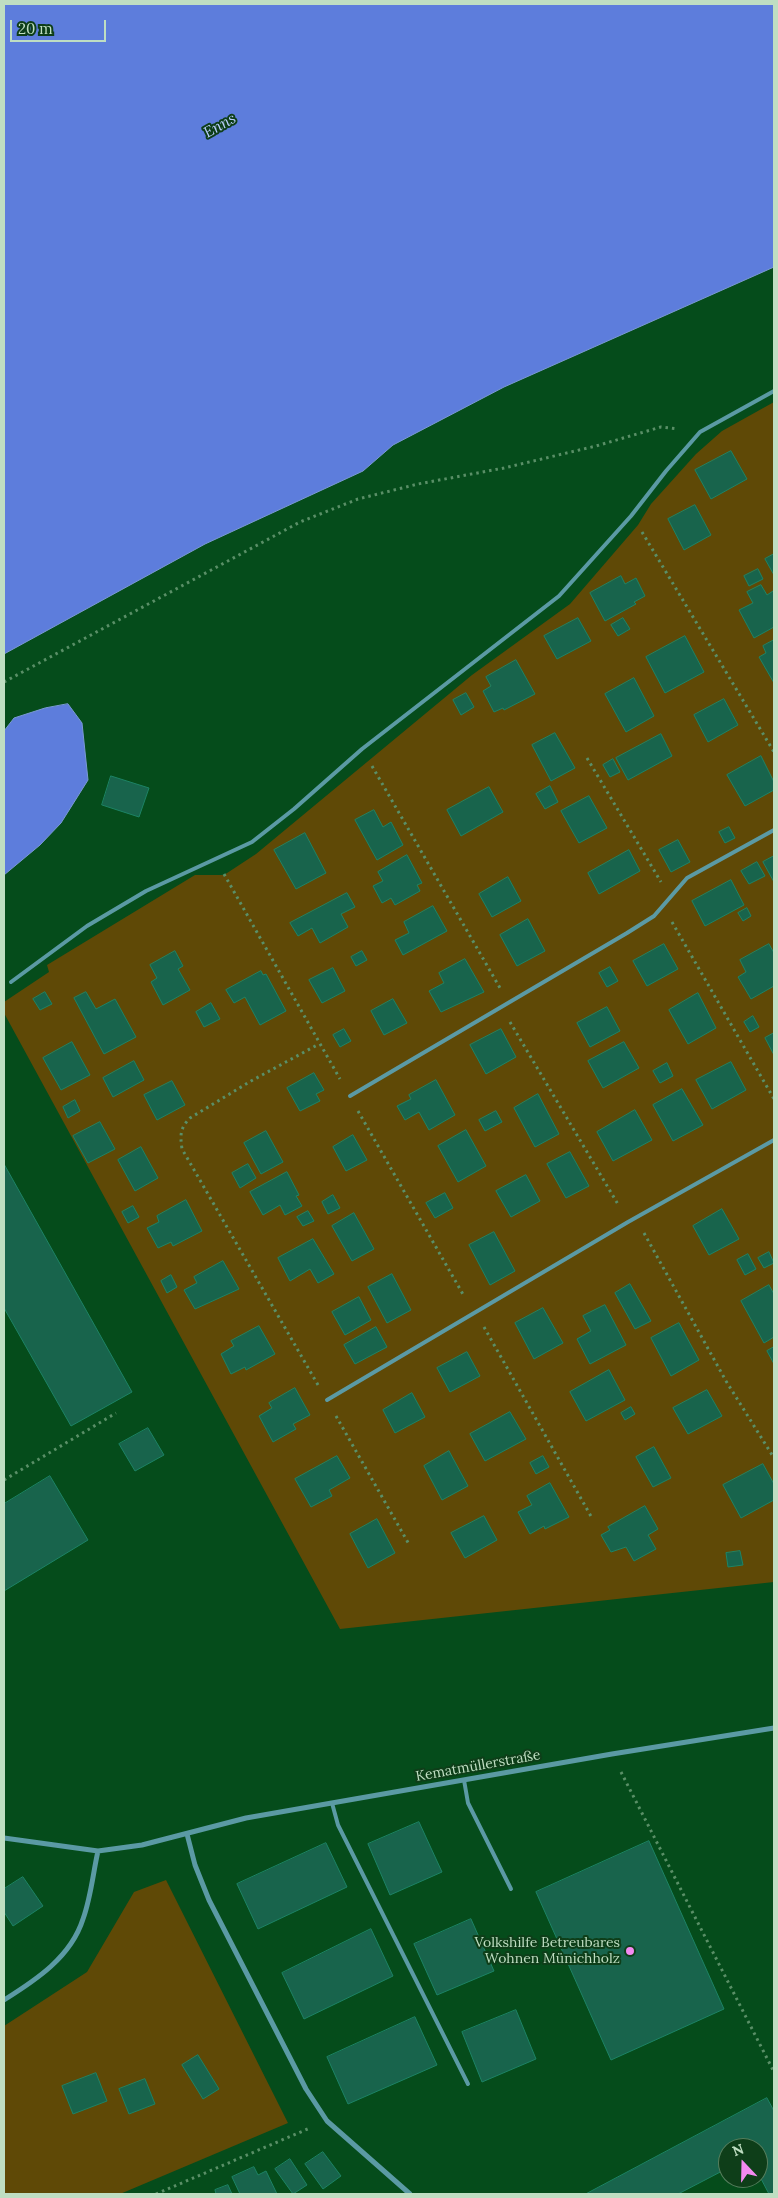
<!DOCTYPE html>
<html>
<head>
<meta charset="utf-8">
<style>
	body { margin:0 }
	#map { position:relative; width:778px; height:2198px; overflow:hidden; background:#054c1b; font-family:Lora,serif }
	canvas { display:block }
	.frame { position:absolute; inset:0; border:5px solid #bfdec2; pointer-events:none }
	.north { position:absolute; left:718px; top:2138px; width:50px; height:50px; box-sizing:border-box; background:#0e3e19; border:1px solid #557e5d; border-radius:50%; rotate:339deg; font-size:14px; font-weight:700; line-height:20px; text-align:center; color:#bfdec2 }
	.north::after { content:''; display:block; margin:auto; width:18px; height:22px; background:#f38af1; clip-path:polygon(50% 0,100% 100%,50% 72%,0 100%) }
	.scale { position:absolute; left:10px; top:20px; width:96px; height:22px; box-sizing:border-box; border:2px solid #bfdec2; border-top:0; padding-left:6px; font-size:15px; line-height:18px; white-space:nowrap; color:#bfdec2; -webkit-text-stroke:4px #0e3e19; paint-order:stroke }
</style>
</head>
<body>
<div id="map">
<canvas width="778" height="2198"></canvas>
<div class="frame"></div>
<div class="north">N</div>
<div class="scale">20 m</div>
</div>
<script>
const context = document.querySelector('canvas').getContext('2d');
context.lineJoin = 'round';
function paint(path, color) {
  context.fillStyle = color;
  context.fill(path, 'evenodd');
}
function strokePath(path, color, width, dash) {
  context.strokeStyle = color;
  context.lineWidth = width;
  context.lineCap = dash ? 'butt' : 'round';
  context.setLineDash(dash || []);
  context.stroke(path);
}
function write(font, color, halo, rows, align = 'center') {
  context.font = font + ' Lora,serif';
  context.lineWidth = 4;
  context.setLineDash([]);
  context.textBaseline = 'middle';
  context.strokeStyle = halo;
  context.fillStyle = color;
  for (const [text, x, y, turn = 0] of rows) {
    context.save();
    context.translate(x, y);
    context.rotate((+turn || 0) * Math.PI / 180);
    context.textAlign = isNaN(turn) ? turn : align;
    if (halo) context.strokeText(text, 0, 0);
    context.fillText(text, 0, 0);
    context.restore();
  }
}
paint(new Path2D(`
	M774,402V1582L340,1629L4,1013V1002L49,972L47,965L195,875H224L256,854L472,675L570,604L638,525L651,504L696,454L722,431Z
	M166,1880L288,2123L120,2194H4V2026L87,1972L134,1892Z`), '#5f4906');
const water = new Path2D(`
	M4,4H774V267L504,387L393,445L363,471L205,544L4,654Z
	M68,704L82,723L88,780L61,823L40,845L4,875V731L14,718L45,708Z`);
paint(water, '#5d7ddc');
strokePath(water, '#7a9ad4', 1);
const building = new Path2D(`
	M731,451L747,479L711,499L695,470Z
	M695,505L711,535L684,550L668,519Z
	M774,554V575L765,559Z
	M758,569L763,579L749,586L744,576Z
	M621,576L625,584L636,578L645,596L634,602L636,604L605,621L590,593Z
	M761,585L767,595L773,591L774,593V627L754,638L739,610L753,603L747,592Z
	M578,618L591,641L557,659L544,636Z
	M623,618L630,629L618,636L611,625Z
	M685,636L704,672L665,693L646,657Z
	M774,640V683L759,657L766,653L763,646Z
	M516,660L535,694L504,710L503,708L494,712L483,691L491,686L486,677Z
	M634,678L654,716L626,732L605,694Z
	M466,693L474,707L461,715L453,700Z
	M724,699L738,725L708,742L694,715Z
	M555,733L575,768L551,781L532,745Z
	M661,734L672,756L628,780L616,758Z
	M761,756L774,782V790L745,806L727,775Z
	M613,759L620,772L610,777L603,765Z
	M111,776L149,788L139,817L102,805Z
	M550,786L558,802L545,809L536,794Z
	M489,787L503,812L461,836L447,810Z
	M589,796L607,828L579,843L561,811Z
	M374,810L383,827L391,822L403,845L377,860L355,820Z
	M729,827L735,838L725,843L719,832Z
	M305,833L326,873L296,889L274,850Z
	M678,840L690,862L671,872L659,850Z
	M629,850L640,871L599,894L588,873Z
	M407,855L422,883L417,885L420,891L395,905L391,898L382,903L373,886L383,881L378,872Z
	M774,856V882L763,862Z
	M757,862L765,876L749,884L741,871Z
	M508,877L521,901L492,917L479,894Z
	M731,880L744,905L705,926L692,901Z
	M347,893L355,907L341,914L348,927L320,943L312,928L298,936L290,923Z
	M433,906L447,931L403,955L395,940L409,933L404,922Z
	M747,908L751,916L743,921L738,913Z
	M528,919L545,951L517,966L500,935Z
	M664,944L678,969L647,986L633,961Z
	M769,944L774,953V986L751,999L738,977L746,972L740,960Z
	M175,951L183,966L178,969L190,990L163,1005L151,982L157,978L150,965Z
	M362,951L367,960L356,966L351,957Z
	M465,959L484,992L441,1012L429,991L444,983L439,973Z
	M610,967L618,981L607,987L599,973Z
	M333,968L345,991L322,1003L309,980Z
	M261,971L263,975L266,974L286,1011L260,1025L245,997L234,1003L226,990Z
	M45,992L52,1004L40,1010L33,999Z
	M86,992L96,1009L115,999L136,1037L104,1054L74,998Z
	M698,993L716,1028L688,1044L669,1010Z
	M393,999L407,1023L384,1035L371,1011Z
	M211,1003L220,1019L204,1027L196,1012Z
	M607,1007L620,1031L590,1047L577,1023Z
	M753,1016L759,1027L750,1032L744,1022Z
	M344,1029L351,1041L340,1047L333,1035Z
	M501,1029L516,1057L486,1074L470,1045Z
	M774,1033V1055L765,1038Z
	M72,1042L90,1075L61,1090L43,1058Z
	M624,1042L639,1068L603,1088L588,1061Z
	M134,1061L144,1080L113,1097L103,1078Z
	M731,1062L746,1090L712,1109L696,1080Z
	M667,1063L673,1076L660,1083L653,1071Z
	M314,1073L324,1090L316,1094L320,1101L300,1111L287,1088Z
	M436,1080L455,1115L429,1130L419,1112L405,1120L397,1106L411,1099L409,1095Z
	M172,1081L185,1105L157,1120L144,1095Z
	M682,1089L703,1125L673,1141L653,1105Z
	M538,1094L559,1134L535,1147L514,1108Z
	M75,1100L80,1111L68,1118L63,1107Z
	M635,1110L652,1140L613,1161L597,1132Z
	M496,1111L502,1122L485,1131L479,1120Z
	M100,1122L115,1149L88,1163L73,1136Z
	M466,1130L486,1166L458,1182L438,1146Z
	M266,1131L283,1162L261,1174L244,1143Z
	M353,1135L367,1160L346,1171L333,1147Z
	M141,1147L158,1178L135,1191L118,1160Z
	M570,1152L589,1186L566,1198L547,1164Z
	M4,1164L132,1392L71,1426L4,1308Z
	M248,1164L256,1178L240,1188L232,1173Z
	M287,1172L299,1195L296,1196L302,1206L285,1215L280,1205L263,1215L250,1192Z
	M526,1175L540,1201L511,1217L496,1191Z
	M445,1193L453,1208L435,1218L426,1203Z
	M333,1195L340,1208L328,1214L322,1202Z
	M186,1200L202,1231L173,1246L171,1242L158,1248L147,1228L159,1222L157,1216Z
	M133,1206L139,1217L128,1223L122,1212Z
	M722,1209L739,1239L709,1255L693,1226Z
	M308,1211L314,1221L303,1226L297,1217Z
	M354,1213L374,1249L352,1261L332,1226Z
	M494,1232L515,1271L490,1285L469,1245Z
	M313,1239L334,1274L318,1283L310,1269L290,1281L278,1258Z
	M769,1252L774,1263L764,1268L758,1258Z
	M748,1254L756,1269L745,1275L737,1260Z
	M223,1261L239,1289L195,1309L184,1290L197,1283L194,1277Z
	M392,1274L411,1310L387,1323L368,1287Z
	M171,1275L177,1287L167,1293L161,1281Z
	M630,1284L651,1321L635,1329L615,1293Z
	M769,1285L774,1294V1337L764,1343L741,1301Z
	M359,1297L371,1320L345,1335L332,1312Z
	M605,1305L626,1345L590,1364L577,1339L591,1331L583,1316Z
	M543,1308L563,1343L534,1359L515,1323Z
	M679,1323L699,1360L671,1376L651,1338Z
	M259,1326L275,1354L246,1370L245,1367L231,1374L221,1354L234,1346L231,1341Z
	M376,1327L387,1347L355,1364L344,1345Z
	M774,1347V1364L767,1351Z
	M467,1352L480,1376L450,1392L437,1368Z
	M609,1370L625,1400L586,1421L570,1392Z
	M295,1388L310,1415L293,1424L296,1429L273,1442L259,1416L272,1408L269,1403Z
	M707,1390L722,1416L688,1434L673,1408Z
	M412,1393L425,1417L395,1433L383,1410Z
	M631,1407L635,1414L625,1420L621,1413Z
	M510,1412L526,1439L485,1461L470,1434Z
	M148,1428L164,1455L135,1471L119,1444Z
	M654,1447L671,1478L653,1487L636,1457Z
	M449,1451L468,1486L442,1500L424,1466Z
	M337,1456L350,1478L329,1490L332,1496L311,1507L295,1479Z
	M543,1456L549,1467L536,1474L530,1463Z
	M763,1464L774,1484V1500L741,1518L723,1485Z
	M50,1476L88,1540L4,1591V1504Z
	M550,1483L569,1517L545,1529L544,1526L530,1534L518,1512L532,1505L527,1496Z
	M645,1506L658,1529L648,1535L656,1549L634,1561L626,1547L611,1552L601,1535L610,1530L608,1527Z
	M484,1516L497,1540L465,1558L451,1533Z
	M377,1519L395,1553L368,1568L350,1534Z
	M740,1551L743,1565L728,1567L726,1553Z
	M419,1822L442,1872L390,1895L368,1844Z
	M649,1841L724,2009L611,2060L536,1892Z
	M326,1843L347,1887L258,1929L237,1884Z
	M23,1877L43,1906L13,1926L4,1912V1889Z
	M471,1919L494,1971L437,1995L414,1944Z
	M371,1929L393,1976L304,2019L282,1973Z
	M516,2010L536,2059L482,2082L462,2032Z
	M415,2017L437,2065L348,2104L327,2057Z
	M198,2055L219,2089L203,2099L182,2065Z
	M96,2073L107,2101L73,2114L62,2086Z
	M145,2079L155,2104L129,2114L119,2089Z
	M767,2098L774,2111V2194H769L758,2173V2148H728V2168L678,2194H586Z
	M323,2152L341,2176L323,2189L305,2164Z
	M290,2159L307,2185L293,2194L275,2169Z
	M254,2167L258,2175L266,2171L277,2194H240L232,2177Z
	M228,2185L232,2194H216L215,2190Z`);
paint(building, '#18644c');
strokePath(building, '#1d8365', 1);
strokePath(new Path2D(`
	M642,532L774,752
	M4,682L300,522L358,499L418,484L504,468L596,446L661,427L678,429
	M587,758L661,882
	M372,766L500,988
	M224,874L340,1079
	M672,922L774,1099
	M510,1022L619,1206
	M358,1111L464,1296
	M644,1233L726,1381L774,1458
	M484,1327L592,1518
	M318,1385L182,1149C180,1135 180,1128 190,1118L251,1081L319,1044
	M336,1416L410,1546
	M4,1480L116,1413
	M621,1772L774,2072
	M156,2194L310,2128`), '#5a8f67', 3, [2.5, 4]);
strokePath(new Path2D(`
	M11,982L87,926L146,891L252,842L294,809L362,749L559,596L631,516L666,471L700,432L774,391
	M350,1096L627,933L654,916L687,878L774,830
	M327,1400L628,1222L774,1140
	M464,1780L468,1803L511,1889
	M332,1803L338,1825L468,2084`), '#5b9aa4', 4);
strokePath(new Path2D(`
	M187,1834L195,1865L209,1900L306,2089L327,2121L410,2194
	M4,1838L98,1851L142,1845L246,1818L612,1754L774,1728
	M4,2000C36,1980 71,1957 83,1919C91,1897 93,1873 98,1851`), '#5b9aa4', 5);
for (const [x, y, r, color] of [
	[630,1951,5,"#f38af1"]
]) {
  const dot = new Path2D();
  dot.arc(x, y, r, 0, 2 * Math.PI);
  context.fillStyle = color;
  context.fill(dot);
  strokePath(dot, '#0e3e19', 2);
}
write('14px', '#bfdec2', '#0e3e19', [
	["Kematmüllerstraße",478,1766,-10]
]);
write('14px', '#bfdec2', '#0e3e19', [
	["Volkshilfe Betreubares",620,1943],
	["Wohnen Münichholz",620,1959]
], 'right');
write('italic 15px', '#bacefe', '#0e3e19', [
	["Enns",220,126,-29]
]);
</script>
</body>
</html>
